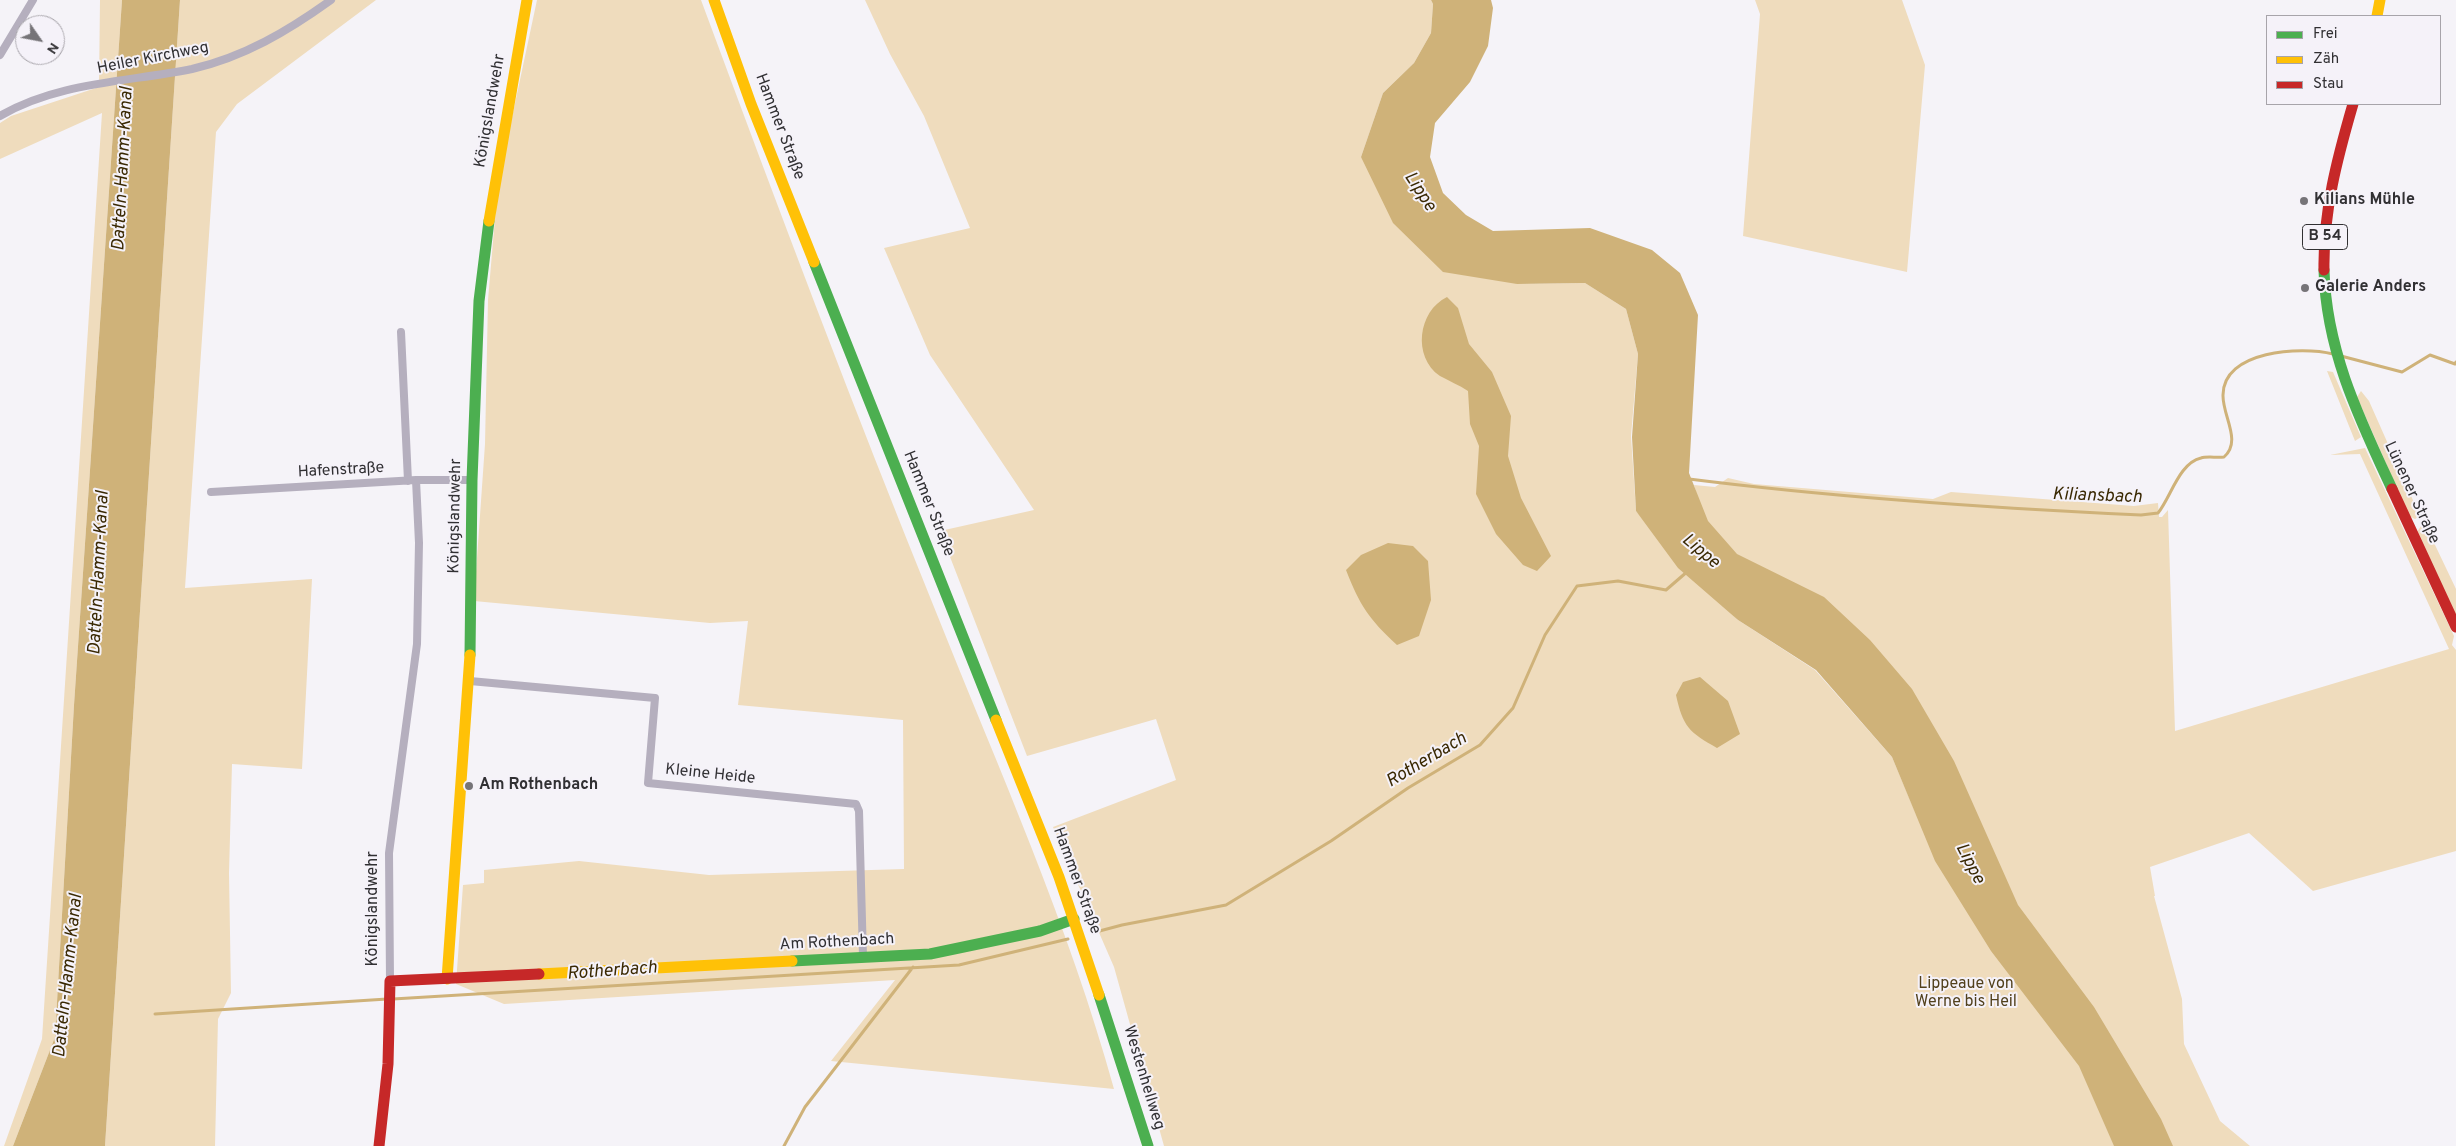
<!DOCTYPE html>
<html>
<head>
<meta charset="utf-8">
<style>
	body { margin:0 }
	#map { position:relative; width:2456px; height:1146px; overflow:hidden; background:#f5f3f8; font-family:Overpass,sans-serif }
	canvas { display:block }
	.legend { position:absolute; left:2266px; top:15px; width:175px; height:90px; box-sizing:border-box; background:#f5f2f9; border:1px solid #a7a4aa; margin:0; padding:6px 9px; list-style:none; font-size:15px; color:#313033 }
	.legend li { display:flex; align-items:center; gap:10px; height:25px }
	.legend b { width:25px; border:1px solid #a7a4aa }
	.north { position:absolute; left:15px; top:15px; width:50px; height:50px; box-sizing:border-box; background:#f5f2f9; border:1px solid #a7a4aa; border-radius:50%; rotate:123deg; font-size:14px; font-weight:700; line-height:20px; text-align:center; color:#313033 }
	.north::after { content:''; display:block; margin:auto; width:18px; height:22px; background:#767478; clip-path:polygon(50% 0,100% 100%,50% 72%,0 100%) }
</style>
</head>
<body>
<div id="map">
<canvas width="2456" height="1146"></canvas>
<ul class="legend">
<li><b style="height:6px;background:#4caf50"></b>Frei</li>
<li><b style="height:6px;background:#ffc107"></b>Zäh</li>
<li><b style="height:6px;background:#c62828"></b>Stau</li>
</ul>
<div class="north">N</div>
</div>
<script>
const context = document.querySelector('canvas').getContext('2d');
context.lineJoin = 'round';
function paint(path, color) {
  context.fillStyle = color;
  context.fill(path, 'evenodd');
}
function strokePath(path, color, width, dash) {
  context.strokeStyle = color;
  context.lineWidth = width;
  context.lineCap = dash ? 'butt' : 'round';
  context.setLineDash(dash || []);
  context.stroke(path);
}
function write(font, color, halo, rows, align = 'center') {
  context.font = font + ' Overpass,sans-serif';
  context.lineWidth = 4;
  context.setLineDash([]);
  context.textBaseline = 'middle';
  context.strokeStyle = halo;
  context.fillStyle = color;
  for (const [text, x, y, turn = 0] of rows) {
    context.save();
    context.translate(x, y);
    context.rotate((+turn || 0) * Math.PI / 180);
    context.textAlign = isNaN(turn) ? turn : align;
    if (halo) context.strokeText(text, 0, 0);
    context.fillText(text, 0, 0);
    context.restore();
  }
}
paint(new Path2D(`
	M100,0H122L74,705L55,1037L13,1146H4L42,1039L102,113L0,159V123L11,116L99,87Z
	M180,0H376L237,104L216,132L185,588L312,579L302,769L232,764L229,873L231,993L218,1019L215,1146H105Z
	M537,0H701C777,205 854,410 936,612C999,770 1069,925 1114,1089L831,1061L895,980L504,1004L456,984L463,885L484,883V870L579,861L709,875L904,869L903,720L738,705L748,621L710,623L474,601L485,444L488,300L498,183Z
	M865,0H1431L1433,4L1431,33L1414,63L1383,93L1361,157L1517,284L1585,283L1626,309L1638,354L1631,436L1636,511L1738,620L1815,670L1892,757L1916,814L1955,803L1720,575L1694,485L1715,487L1728,478L1754,484L1933,499L1951,492L2134,506L2158,503L2159,517H2162L2168,510L2175,731L2449,649L2360,454L2330,455L2365,448L2454,636L2452,645L2456,650V851L2313,891L2249,833L2150,867L2155,896H2154L2182,999L2184,1044L2220,1121L2250,1146H1164L1114,967L1053,827L1176,780L1156,719L1027,756L940,531L1034,510L930,355L884,248L970,228L924,116L890,54Z
	M1755,0H1902L1925,65L1907,272L1743,236L1760,14Z
	M2327,371L2333,372L2361,437L2355,441Z
	M2361,391L2369,401L2420,516L2415,519L2409,516L2357,397Z
	M2421,526H2426L2456,589V615L2417,532Z`), '#efdcbd');
paint(new Path2D(`
	M122,0H180L105,1146H13L55,1037L74,705Z
	M1431,0H1491L1493,8L1488,46L1470,82L1435,123L1430,157L1443,193L1466,215L1493,231L1590,228L1652,250L1680,273L1698,315L1689,473L1708,521L1737,554L1824,597L1870,640L1912,689L1954,761L2018,905L2094,1007L2161,1119L2173,1146H2114L2079,1066L1991,951L1935,861L1892,757L1816,670L1738,620L1678,568L1636,511L1632,437L1638,354L1626,309L1585,283L1517,284L1443,272L1393,223L1361,157L1383,93L1414,63L1431,33L1433,4Z
	M1447,297L1458,308L1469,344L1492,372L1511,416L1508,456L1521,498L1551,556L1537,571L1523,565L1496,534L1476,494L1479,446L1470,424L1468,391C1459,385 1449,381 1440,376C1412,357 1418,311 1447,297Z
	M1388,543L1413,546L1428,561L1431,600L1419,636L1397,645C1369,619 1360,606 1346,570L1361,555Z
	M1700,677L1728,701L1740,734L1717,748C1689,732 1683,727 1676,695L1683,682Z`), '#cfb279');
strokePath(new Path2D(`
	M2341,356L2402,372L2430,355L2455,364L2456,362
	M1689,479C1839,498 1990,508 2141,515L2158,513C2171,497 2179,463 2201,458C2207,456 2217,458 2224,457C2242,441 2223,417 2223,396C2222,350 2302,346 2333,354
	M1092,933L1122,925L1226,905L1331,841L1408,788L1480,745L1513,708L1545,635L1577,586L1618,581L1666,590L1688,571
	M393,999L959,965L1068,939
	M155,1014L387,999
	M784,1146L805,1107L913,967`), '#cfb279', 3);
strokePath(new Path2D(`
	M0,55L33,0
	M0,116C57,82 128,82 192,69C244,57 288,31 331,0
	M401,332L408,481
	M211,492L416,480H472
	M470,681L655,698L648,783L856,804L859,811L863,957
	M390,981L389,853L417,644L419,543L416,480`), '#b5afbe', 8);
strokePath(new Path2D(`
	M814,262L996,720
	M2324,270C2326,350 2359,418 2392,489
	M470,655L472,480L479,301L489,221
	M792,961L930,954L1040,931L1074,919
	M1099,995L1148,1146`), '#4caf50', 11);
strokePath(new Path2D(`
	M714,0L751,104L814,262
	M2377,16L2380,0
	M489,221L527,0
	M996,720L1059,877L1099,995
	M539,974L792,961
	M447,979L470,655`), '#ffc107', 11);
strokePath(new Path2D(`
	M2324,270C2323,212 2337,159 2353,104
	M2392,489L2456,627
	M379,1146L388,1064L390,981L539,974`), '#c62828', 11);
for (const [x, y, r, color] of [
	[2304,201,5,"#767478"],
	[2305,288,5,"#767478"],
	[469,786,5,"#767478"]
]) {
  const dot = new Path2D();
  dot.arc(x, y, r, 0, 2 * Math.PI);
  context.fillStyle = color;
  context.fill(dot);
  strokePath(dot, '#f5f2f9', 2);
}
for (const [x, y, w] of [
	[2325,237,45]
]) {
  const box = new Path2D();
  box.roundRect(x - w / 2, y - 12.5, w, 25, 4);
  context.fillStyle = '#f5f2f9';
  context.fill(box);
  strokePath(box, '#313033', 1);
}
write('bold 15px', '#313033', null, [
	["B 54",2325,237]
]);
write('16px', '#313033', '#f5f2f9', [
	["Heiler Kirchweg",153,59,-11],
	["Königslandwehr",491,111,-80],
	["Hammer Straße",779,127,69],
	["Hafenstraße",341,471,-3],
	["Lünener Straße",2411,493,65],
	["Hammer Straße",928,504,68],
	["Königslandwehr",456,516,-89],
	["Kleine Heide",710,775,6],
	["Hammer Straße",1076,881,70],
	["Königslandwehr",374,909,-90],
	["Am Rothenbach",837,943,-3],
	["Westenhellweg",1143,1078,73]
]);
write('bold 16px', '#313033', '#f5f2f9', [
	["Kilians Mühle",2314,201],
	["Galerie Anders",2315,288],
	["Am Rothenbach",479,786]
], 'left');
write('16px', '#52411d', '#f5f2f9', [
	["Lippeaue von",1966,985],
	["Werne bis Heil",1966,1003]
]);
write('italic 18px', '#3a2903', '#f5f2f9', [
	["Datteln-Hamm-Kanal",124,169,-87],
	["Lippe",1419,192,57],
	["Kiliansbach",2097,497,2],
	["Lippe",1700,552,40],
	["Datteln-Hamm-Kanal",100,573,-87],
	["Rotherbach",1427,761,-31],
	["Lippe",1969,864,63],
	["Rotherbach",612,972,-4],
	["Datteln-Hamm-Kanal",69,976,-84]
]);
</script>
</body>
</html>
